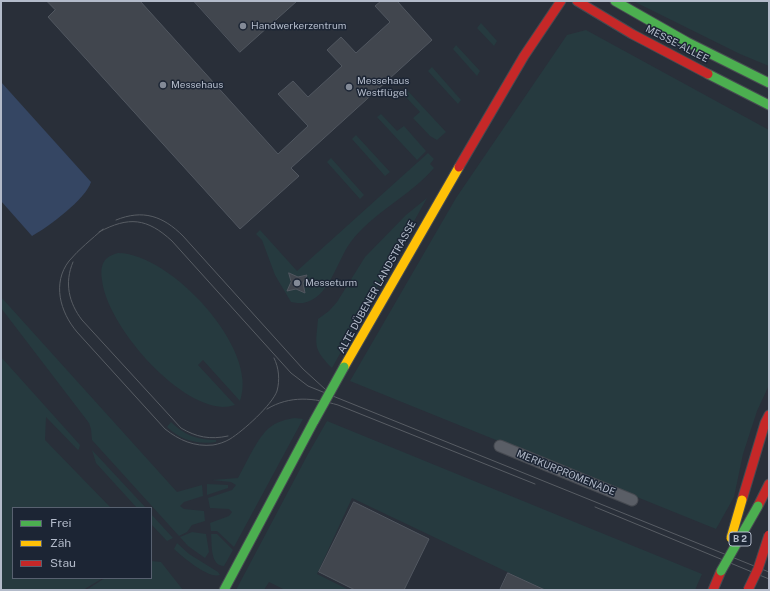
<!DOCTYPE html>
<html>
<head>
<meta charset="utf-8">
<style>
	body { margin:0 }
	#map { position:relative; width:770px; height:591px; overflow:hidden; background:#292f39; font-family:"Public Sans",sans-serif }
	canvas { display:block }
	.frame { position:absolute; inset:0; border:2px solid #b3bbca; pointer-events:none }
	.legend { position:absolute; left:12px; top:507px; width:140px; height:72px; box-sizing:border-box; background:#1c2534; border:1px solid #586170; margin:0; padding:5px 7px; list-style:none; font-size:12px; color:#b3bbca }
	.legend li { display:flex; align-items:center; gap:8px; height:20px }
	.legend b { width:20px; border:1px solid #586170 }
</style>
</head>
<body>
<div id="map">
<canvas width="770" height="591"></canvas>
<div class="frame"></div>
<ul class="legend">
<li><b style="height:5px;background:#4caf50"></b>Frei</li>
<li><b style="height:5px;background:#ffc107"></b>Zäh</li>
<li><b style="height:5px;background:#c62828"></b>Stau</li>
</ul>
</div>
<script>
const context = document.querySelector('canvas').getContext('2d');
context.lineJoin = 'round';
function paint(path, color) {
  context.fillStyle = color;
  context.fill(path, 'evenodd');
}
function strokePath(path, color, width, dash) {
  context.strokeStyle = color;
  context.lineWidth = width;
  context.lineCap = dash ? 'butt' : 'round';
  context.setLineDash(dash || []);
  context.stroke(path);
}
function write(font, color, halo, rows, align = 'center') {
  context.font = font + ' "Public Sans",sans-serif';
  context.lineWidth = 3;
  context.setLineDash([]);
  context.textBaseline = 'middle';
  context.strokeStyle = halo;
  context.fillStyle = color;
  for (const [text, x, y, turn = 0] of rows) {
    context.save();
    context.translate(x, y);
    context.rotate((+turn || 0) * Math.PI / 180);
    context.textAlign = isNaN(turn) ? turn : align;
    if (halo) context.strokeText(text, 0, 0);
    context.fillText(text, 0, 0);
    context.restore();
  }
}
paint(new Path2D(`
	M633,1H769V66L740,54Z
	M481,23L497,41L494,46L477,28Z
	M586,30L769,130V385L757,411L743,454L734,497L716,529L350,381L456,198L567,35Z
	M456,45L480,71L477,76L453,49Z
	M432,67L461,100L458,104L428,71Z
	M407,90L446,132L437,140L430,136L413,118L420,112L403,94Z
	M381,114L397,131L404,126L426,151L417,160L377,117Z
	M356,135L390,172L385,176L352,139Z
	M428,153L434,159L430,164L434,168C409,197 373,212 350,243C337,261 329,299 303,303C299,303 295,303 291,302L275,275L262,240L256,234L260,230L297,271Z
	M331,158L364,195L360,199L327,162Z
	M427,198L332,368C312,348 316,345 318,319L329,311L337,302L365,257L406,215Z
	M118,253C170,253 260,349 240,401L203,360L198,365L235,405C231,406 227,407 223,407C176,405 107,325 102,280C100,265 103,257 118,253Z
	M1,297L177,492L202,485L203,496L184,502L180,506L184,509L204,511L205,521L192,525L187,532L179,536L92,440L91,429L89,423L1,308Z
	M1,357L80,445L79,449L78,450L46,417L45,440L111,508H13V578H103L83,590H1Z
	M295,418L303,419L234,547L217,531H211L210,523L229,516L232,512L229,509L210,508L208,498L232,490L236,485L231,482L212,480L238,478C246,464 257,438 269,428C276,422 286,419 295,418Z
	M327,421L702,574L695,590H545L352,498L317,574L349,590H285L269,582L264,590H236L308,454Z
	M171,422C184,435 198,440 216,440V442C197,445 181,440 167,427Z
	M92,450L146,508H137L96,463Z
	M207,484L228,485V488L207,495Z
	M151,514L173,538L167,541L151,524Z
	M192,532L206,534L209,552L205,558L188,546L180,537Z
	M211,534H217L233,550L224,566C210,566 212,544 211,534Z
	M177,543L189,554L218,572L220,575C208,579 183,557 174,549Z
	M151,561L161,562L183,590H86L105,578H151Z`), '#263a3f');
paint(new Path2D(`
	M1,82L91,182C86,199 48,227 32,236L1,201Z`), '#354663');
const building = new Path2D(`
	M47,1H140L278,154L308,126L278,94L293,81L308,97L342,66L327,50L341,37L356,53L390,22L375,6L381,1H397L432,40L291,168L299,176L240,229L48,17L55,10Z
	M194,1H297L240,52Z
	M289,273L298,277L307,275L303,283L305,293L296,289L287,291L291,282Z
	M354,502L429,539L404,590H355L319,572Z
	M508,573L545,590H500Z`);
paint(building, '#41464e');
strokePath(building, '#515760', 1);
const street = new Path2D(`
	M500,446L632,500`);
const fast = new Path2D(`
	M615,1L687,42L769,83
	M708,74L769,105
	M224,590L314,421`);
const slow = new Path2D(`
	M344,367L459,167`);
const jam = new Path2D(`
	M577,1L632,34L708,74
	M459,167L524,56L561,1
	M742,500L765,423L769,415
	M758,506L769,484
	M713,590L721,571`);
strokePath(street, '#464a51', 13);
strokePath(fast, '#464a51', 11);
strokePath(slow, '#464a51', 11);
strokePath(jam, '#464a51', 11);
strokePath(street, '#5a5e66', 11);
strokePath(fast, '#4caf50', 9);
strokePath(slow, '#ffc107', 9);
strokePath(jam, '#c62828', 9);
strokePath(new Path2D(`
	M116,220C143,209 163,216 183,236L303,369L326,390
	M103,229C92,239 79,249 69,261C52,283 60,312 77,332L165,429C179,440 194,447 213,445C219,444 225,442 230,439C243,431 272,405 277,391C280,380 279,368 274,358
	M99,232C129,216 147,218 172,241L291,373L308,386L769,572
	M73,262C64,283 69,303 82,320L181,428C196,437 210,440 228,436
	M267,409C290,395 314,398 338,405L535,484
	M595,507L769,579`), '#585d64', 1);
const fastBridge = new Path2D(`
	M314,421L344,367
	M721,571L758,506`);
const slowBridge = new Path2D(`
	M731,538L742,500`);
const jamBridge = new Path2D(`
	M748,590L758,569L769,535`);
strokePath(fastBridge, '#464a51', 11, []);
strokePath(slowBridge, '#464a51', 11, []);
strokePath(jamBridge, '#464a51', 11, []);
strokePath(fastBridge, '#4caf50', 9);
strokePath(slowBridge, '#ffc107', 9);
strokePath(jamBridge, '#c62828', 9);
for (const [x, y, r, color] of [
	[243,26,4,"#838a97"],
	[163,85,4,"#838a97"],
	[349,87,4,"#838a97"],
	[297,283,4,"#838a97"]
]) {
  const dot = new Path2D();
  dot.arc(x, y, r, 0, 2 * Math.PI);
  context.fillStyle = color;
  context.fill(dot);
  strokePath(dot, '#1c2534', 1.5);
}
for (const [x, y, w] of [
	[740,539,22]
]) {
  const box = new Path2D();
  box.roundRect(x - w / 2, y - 7, w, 14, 3);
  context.fillStyle = '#1c2534';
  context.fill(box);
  strokePath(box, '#b3bbca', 1);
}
write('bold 9px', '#b3bbca', null, [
	["B 2",740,539]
]);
write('10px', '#b3bbca', '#1c2534', [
	["Handwerkerzentrum",251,26],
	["Messehaus",357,81],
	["Westflügel",357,93],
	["Messehaus",171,85],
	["Messeturm",305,283]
], 'left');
write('10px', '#b3bbca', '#1c2534', [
	["MESSE-ALLEE",677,44,27],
	["ALTE DÜBENER LANDSTRASSE",377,287,-61],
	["MERKURPROMENADE",566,473,22]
]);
</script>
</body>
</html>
